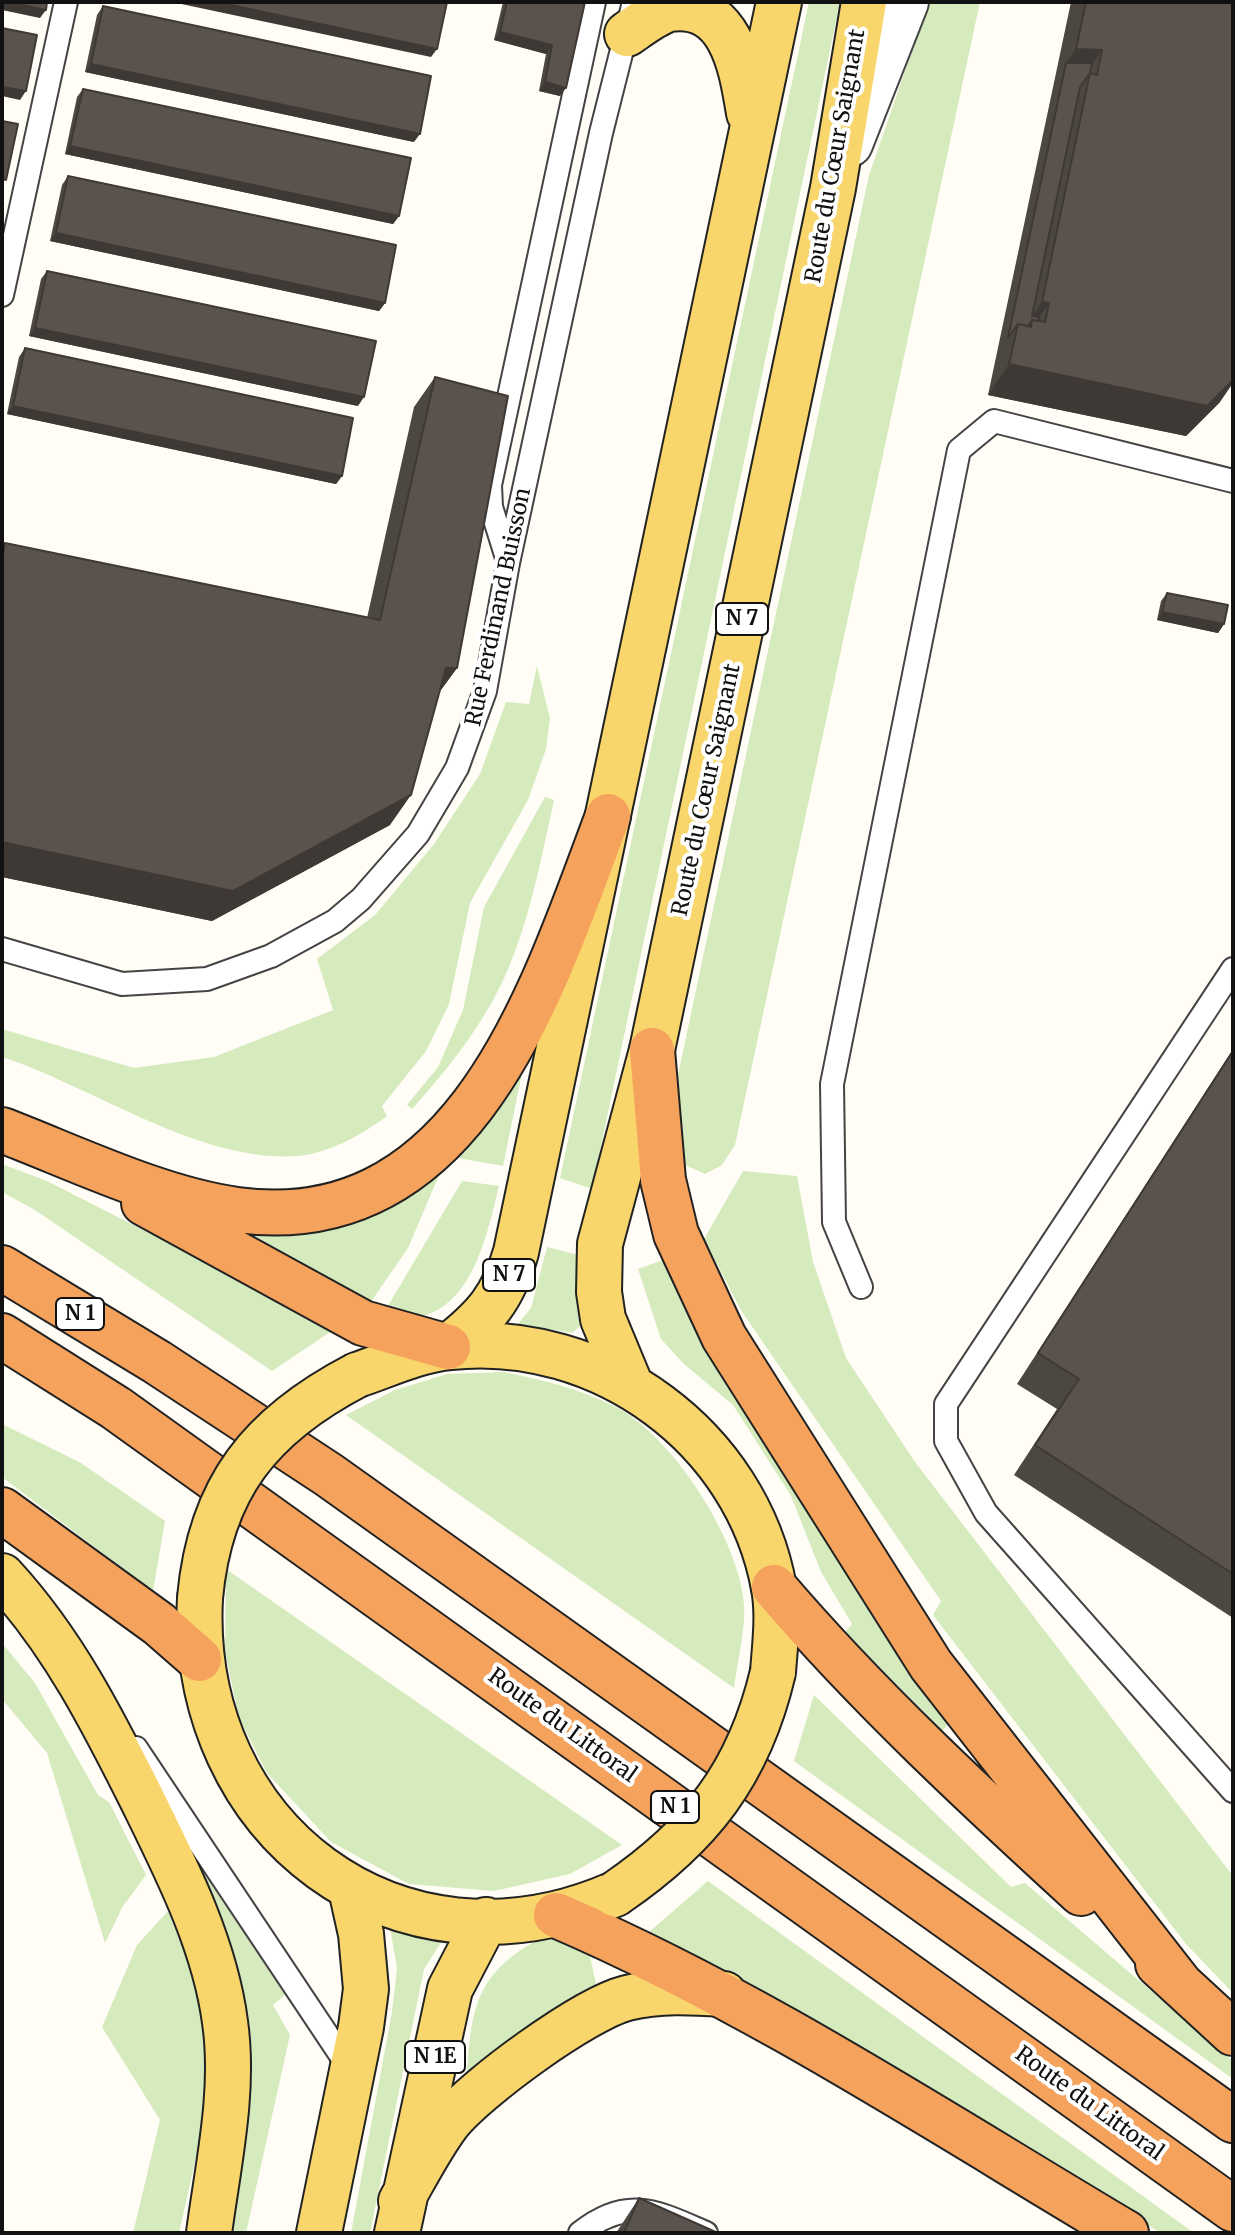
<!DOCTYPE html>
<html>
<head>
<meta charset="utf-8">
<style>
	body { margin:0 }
	#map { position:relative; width:1235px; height:2235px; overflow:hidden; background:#fffdf5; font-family:Merriweather,serif }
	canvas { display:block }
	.frame { position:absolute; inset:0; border:4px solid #111; pointer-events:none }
</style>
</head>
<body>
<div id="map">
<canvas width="1235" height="2235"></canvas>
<div class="frame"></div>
</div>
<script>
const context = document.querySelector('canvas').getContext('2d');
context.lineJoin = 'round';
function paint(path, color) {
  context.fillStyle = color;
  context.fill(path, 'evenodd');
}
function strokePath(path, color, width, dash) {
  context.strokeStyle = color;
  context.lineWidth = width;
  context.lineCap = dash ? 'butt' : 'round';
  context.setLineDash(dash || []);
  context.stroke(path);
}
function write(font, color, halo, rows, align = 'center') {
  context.font = font + ' Merriweather,serif';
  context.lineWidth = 8;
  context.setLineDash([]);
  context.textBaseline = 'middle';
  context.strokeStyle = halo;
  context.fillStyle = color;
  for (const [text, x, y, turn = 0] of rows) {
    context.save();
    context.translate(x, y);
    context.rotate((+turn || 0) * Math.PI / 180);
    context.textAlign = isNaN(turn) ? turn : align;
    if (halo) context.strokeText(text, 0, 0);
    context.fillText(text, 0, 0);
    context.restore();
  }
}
paint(new Path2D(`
	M809,2H840L592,1189L560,1178Z
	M929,2H980L735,1145L722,1165L705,1174L683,1164L675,1089L869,175Z
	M537,666L550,718L546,749L528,800L470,903L449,1004L426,1051L382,1106L387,1116C363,1134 330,1153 298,1156C199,1163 94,1087 2,1057V1029L134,1068L214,1057L333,1010L317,959L375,915L434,844L480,774L506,702L529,704Z
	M545,797L554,800C542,855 531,914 509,967C487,1020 450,1067 412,1109L407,1105L438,1067L463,1010L484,907Z
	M515,1066L523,1068L503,1166L453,1157Z
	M2,1164L47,1181L336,1328L272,1371L35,1210L2,1192Z
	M743,1171L797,1176L813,1262L846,1358L915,1462L1233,1876V1993L1186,1944L933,1615L941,1601L742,1312L704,1239Z
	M440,1173L408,1248L368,1306L243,1245L248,1231C330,1237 374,1224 440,1173Z
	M462,1181L499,1186C484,1248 466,1334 382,1316Z
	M547,1247L578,1255L575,1291L580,1326L572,1333L518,1324L531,1308Z
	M674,1256L954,1718L942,1731L845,1632L852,1624L821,1572L791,1496L733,1405L684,1364L661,1339L638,1269Z
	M504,1372C542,1380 578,1388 614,1406C672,1435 739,1539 744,1604C746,1630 737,1662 734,1688L346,1415L395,1390L447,1374Z
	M2,1424L81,1463L165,1521L153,1591L2,1477Z
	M226,1569L622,1845L570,1874L494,1891L409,1884L331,1842L267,1773L239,1718L225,1652Z
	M2,1643L35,1683L98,1795L109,1802L146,1875L123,1906L105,1943L47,1753L2,1699Z
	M814,1695L1011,1887L1025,1883L1233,2061V2079L794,1761Z
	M210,1876L288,1992L273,2005L290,2035L246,2233H226L249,2103L247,2035L195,1886Z
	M708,1881L1194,2233H1161L648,1933Z
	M168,1911L200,1991L211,2090L179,2233H133L160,2120L102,2027L137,1945Z
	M390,1928L442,1941L424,1969L370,2233H351L392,2012L397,1968Z
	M541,1938H586L598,1993L466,2090C471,2017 469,1976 541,1938Z`), '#d5ebbd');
const lane = new Path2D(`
	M2,295L66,2
	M507,558L491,507L490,485L594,2
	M2,949L122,984L207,979L271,956L335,921L361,899L418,834L457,768L485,691L508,563L601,133L634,2
	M1233,969L946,1404V1441L986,1513L1233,1791
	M861,1287L834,1222L832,1084L959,450L994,421L1233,481
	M136,1748L350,2069
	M580,2233C628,2195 657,2212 706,2233`);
const street = new Path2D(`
	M850,144L906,2`);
const primary = new Path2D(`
	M627,34C640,25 654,14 669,9C733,0 742,72 749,113
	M448,1347C485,1318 503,1298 516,1252L779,2
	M357,1375C387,1365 418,1350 450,1347C600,1331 747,1437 774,1588C779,1615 775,1645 773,1672
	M630,1384L603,1319L599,1292L600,1244L652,1050L833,188L864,2
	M2,1576C63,1642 103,1721 143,1801C177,1870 215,1945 225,2022C235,2091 218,2165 209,2233
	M200,1598C188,1829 397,1989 615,1894
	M401,2201C416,2175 430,2147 448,2123C476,2088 584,2009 627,1998C659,1990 692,1992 724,1994
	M319,2233L361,2027L366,1989L361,1934L351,1889
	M397,2233L450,1989L486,1920`);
const highway = new Path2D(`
	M652,1050L663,1180L676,1234L724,1337L931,1665L1180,1984
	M2,1130C75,1158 159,1199 237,1210C468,1241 544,985 608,816
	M144,1203L363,1323L448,1347
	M2,1268L157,1362L329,1475L1233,2120
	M2,1336L116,1408L1233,2209
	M2,1510L159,1624L199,1659
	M774,1587C868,1697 975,1796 1081,1893
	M556,1915C756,2001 939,2122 1126,2233
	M1158,1964L1233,2033`);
strokePath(lane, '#444', 26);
strokePath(street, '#444', 48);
strokePath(primary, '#222', 48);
strokePath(highway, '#222', 48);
strokePath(lane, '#fff', 22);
strokePath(street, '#fff', 44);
strokePath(primary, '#f9d66b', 44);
strokePath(highway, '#f5a25d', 44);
const primaryBridge = new Path2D(`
	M200,1598C210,1487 261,1425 357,1375
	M615,1894C700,1836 749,1774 773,1672`);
strokePath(primaryBridge, '#222', 48, []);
strokePath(primaryBridge, '#f9d66b', 44);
paint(new Path2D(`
	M503,2H585L560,96L539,91L546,54L494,40Z
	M1071,2H1233L1220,402L1186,436L988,395Z
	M103,6L414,142L85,72L97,15Z
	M83,89L399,216L393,224L65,154L77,97Z
	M68,176L385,303L379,311L50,241L62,185Z
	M47,271L358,406L29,336L41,279Z
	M25,348L342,476L336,484L7,414L19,357Z
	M435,377L457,668L438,694L390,825L212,921L2,877V548L5,543L367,618L414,407Z
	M1167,593L1224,624L1218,633L1157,620L1161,601Z
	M1233,1049V1618L1014,1475L1057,1409L1017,1384Z
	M639,2198L718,2233H616Z`), '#4d4742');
paint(new Path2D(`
	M2,2H9L46,10L40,18L2,10Z
	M172,2H217L437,49L431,57Z
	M500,32L552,45L546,54L494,40Z
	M1076,49L1102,50L1081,80L1066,63Z
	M91,64L420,134L414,142L85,72Z
	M545,82L566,88L560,96L539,91Z
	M2,87L26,91L20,100L2,96Z
	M70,146L399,216L393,224L65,154Z
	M56,233L385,303L379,311L50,241Z
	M1042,302L1049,303L1028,333L1031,327L1032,320L1021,332Z
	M35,328L364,397L358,406L29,336Z
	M1009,364L1233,380V383L1220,402L1186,436L988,395Z
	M13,406L342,476L336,484L7,414Z
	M1162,612L1224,624L1218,633L1157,620Z
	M446,668H457L435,698Z
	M411,795L390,825L212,921L2,877V842Z`), '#3f3936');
const building = new Path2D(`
	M9,2H47L46,10Z
	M217,2H447L437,49Z
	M507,2H585L566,88L545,82L552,45L500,32Z
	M1086,2H1233V380L1207,406L1009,364L1018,324L1031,327L1032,320L1045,322L1049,303L1042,302L1090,73L1097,75L1102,50L1076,49Z
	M103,6L431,76L420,134L91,64Z
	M2,28L37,35L26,91L2,87Z
	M1066,63H1092L1090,73L1080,87L1032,316L1039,317V321L1032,320L1028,326L1018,324L1008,338Z
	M83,89L411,158L399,216L70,146Z
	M2,121L18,124L6,180L2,179Z
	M68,176L396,245L385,303L56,233Z
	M47,271L376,341L364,397L35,328Z
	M25,348L353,418L342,476L13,406Z
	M435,377L508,396L457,668H446L411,795L233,891L2,842V561L5,543L380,620Z
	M1167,593L1228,605L1224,624L1162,612Z
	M1233,1051V1574L1035,1445L1079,1379L1038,1353Z
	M639,2198L718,2233H624Z`);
paint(building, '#5a524d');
strokePath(building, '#3f3936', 2);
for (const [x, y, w] of [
	[742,619,52],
	[509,1275,52],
	[80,1314,48],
	[675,1807,48],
	[435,2057,60]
]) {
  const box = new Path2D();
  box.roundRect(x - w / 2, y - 16, w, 32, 6);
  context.fillStyle = '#fff';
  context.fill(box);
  strokePath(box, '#111', 2);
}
write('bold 20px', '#111', null, [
	["N 7",742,619],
	["N 7",509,1275],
	["N 1",80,1314],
	["N 1",675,1807],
	["N 1E",435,2057]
]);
write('22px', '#111', '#fff', [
	["Route du Cœur Saignant",836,156,-80],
	["Rue Ferdinand Buisson",499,607,-78],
	["Route du Cœur Saignant",707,790,-78],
	["Route du Littoral",562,1726,36],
	["Route du Littoral",1089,2104,36]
]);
</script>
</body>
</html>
